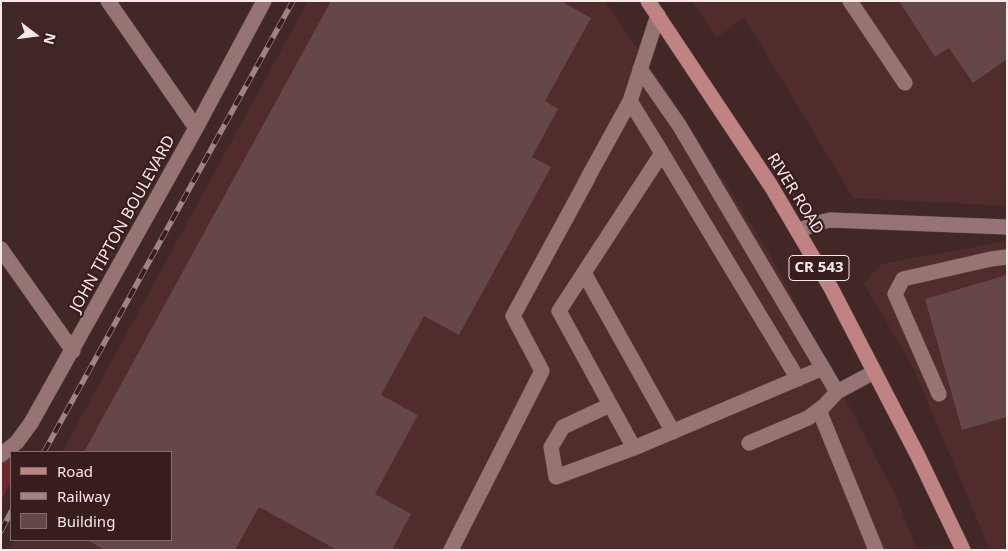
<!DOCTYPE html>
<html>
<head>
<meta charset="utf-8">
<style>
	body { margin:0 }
	#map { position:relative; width:1008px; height:551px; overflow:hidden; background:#422727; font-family:"Noto Sans",sans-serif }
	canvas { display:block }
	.frame { position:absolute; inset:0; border:2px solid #fbe8e8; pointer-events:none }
	.legend { position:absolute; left:10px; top:451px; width:162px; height:90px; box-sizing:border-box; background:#381d1e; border:1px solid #866e6f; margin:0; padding:6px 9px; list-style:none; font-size:15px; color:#fbe8e8 }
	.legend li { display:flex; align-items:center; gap:10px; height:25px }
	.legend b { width:25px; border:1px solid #866e6f }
	.north { position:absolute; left:10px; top:10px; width:50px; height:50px; -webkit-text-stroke:4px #381d1e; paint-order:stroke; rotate:105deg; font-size:14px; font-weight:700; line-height:20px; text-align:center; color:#fbe8e8 }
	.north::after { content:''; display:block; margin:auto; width:18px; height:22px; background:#fbe8e8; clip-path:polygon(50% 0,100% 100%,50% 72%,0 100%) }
</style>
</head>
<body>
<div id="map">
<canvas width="1008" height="551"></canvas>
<div class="frame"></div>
<ul class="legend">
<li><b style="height:6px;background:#c08384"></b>Road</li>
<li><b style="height:6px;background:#9c8585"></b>Railway</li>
<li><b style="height:14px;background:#664748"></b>Building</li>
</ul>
<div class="north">N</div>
</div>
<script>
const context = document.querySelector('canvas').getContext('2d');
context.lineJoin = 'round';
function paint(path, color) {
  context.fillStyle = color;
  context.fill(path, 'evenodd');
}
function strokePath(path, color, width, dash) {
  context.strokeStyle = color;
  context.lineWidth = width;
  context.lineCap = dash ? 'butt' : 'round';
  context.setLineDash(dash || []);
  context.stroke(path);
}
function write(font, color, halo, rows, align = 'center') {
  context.font = font + ' "Noto Sans",sans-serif';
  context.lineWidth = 4.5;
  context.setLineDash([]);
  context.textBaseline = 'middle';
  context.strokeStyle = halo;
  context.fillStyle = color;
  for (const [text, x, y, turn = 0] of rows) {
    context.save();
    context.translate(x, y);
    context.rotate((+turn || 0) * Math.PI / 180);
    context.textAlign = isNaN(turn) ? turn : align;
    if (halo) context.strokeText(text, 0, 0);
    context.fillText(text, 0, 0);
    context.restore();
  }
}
paint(new Path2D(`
	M308,1H605L672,99L767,249L897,498L917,550H9L15,540H171V452H62Z
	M692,1H1007V206L853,198L744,17L717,38Z
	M1007,241V550H990L913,367L864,284L881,264Z`), '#502c2d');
paint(new Path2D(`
	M11,455V482L1,501V459Z`), '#6c282d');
paint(new Path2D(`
	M331,1H561L591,18L545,101L558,109L532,157L551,167L459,335L424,316L381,395L418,415L375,494L411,514L392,550H337L259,507L235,550H105L87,540H171V452H84Z
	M899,1H1007V59L973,83L949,48L935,57Z
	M1007,275V417L962,430L925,299Z`), '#664748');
const minor = new Path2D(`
	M108,1L196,128
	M850,1L905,83
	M640,69L679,125L837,392L874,372
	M630,101L662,153L559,311L634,448L823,368
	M662,153L798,379
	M586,181L630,101L658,15
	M798,231L817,223L830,220L1007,227
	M1,249L73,351
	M584,273L673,432
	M939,394L895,294L903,279L991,259L1007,257
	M610,405L563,427L551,447L556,477L634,448
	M819,410L876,550
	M749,443L808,418L824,406L837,392
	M1,455L17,442L31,423L196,128L264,1
	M451,550L542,371L513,316L588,178`);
const major = new Path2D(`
	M648,1L771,186L831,288L918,456L963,550`);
strokePath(minor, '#5b4344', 16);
strokePath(major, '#5b4344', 16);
strokePath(minor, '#957473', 15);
strokePath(major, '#c08384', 15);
const rail = new Path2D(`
	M44,452L293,1
	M1,531L11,512`);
strokePath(rail, '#9c8585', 5.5);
strokePath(rail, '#381d1e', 4, [11]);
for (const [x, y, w] of [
	[819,268,60]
]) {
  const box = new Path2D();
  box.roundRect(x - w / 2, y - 12.5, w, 25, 4);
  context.fillStyle = '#381d1e';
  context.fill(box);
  strokePath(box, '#fbe8e8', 1);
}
write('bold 15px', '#fbe8e8', null, [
	["CR 543",819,268]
]);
write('16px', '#fbe8e8', '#381d1e', [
	["RIVER ROAD",795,194,58],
	["JOHN TIPTON BOULEVARD",123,224,-61]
]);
</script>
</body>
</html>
